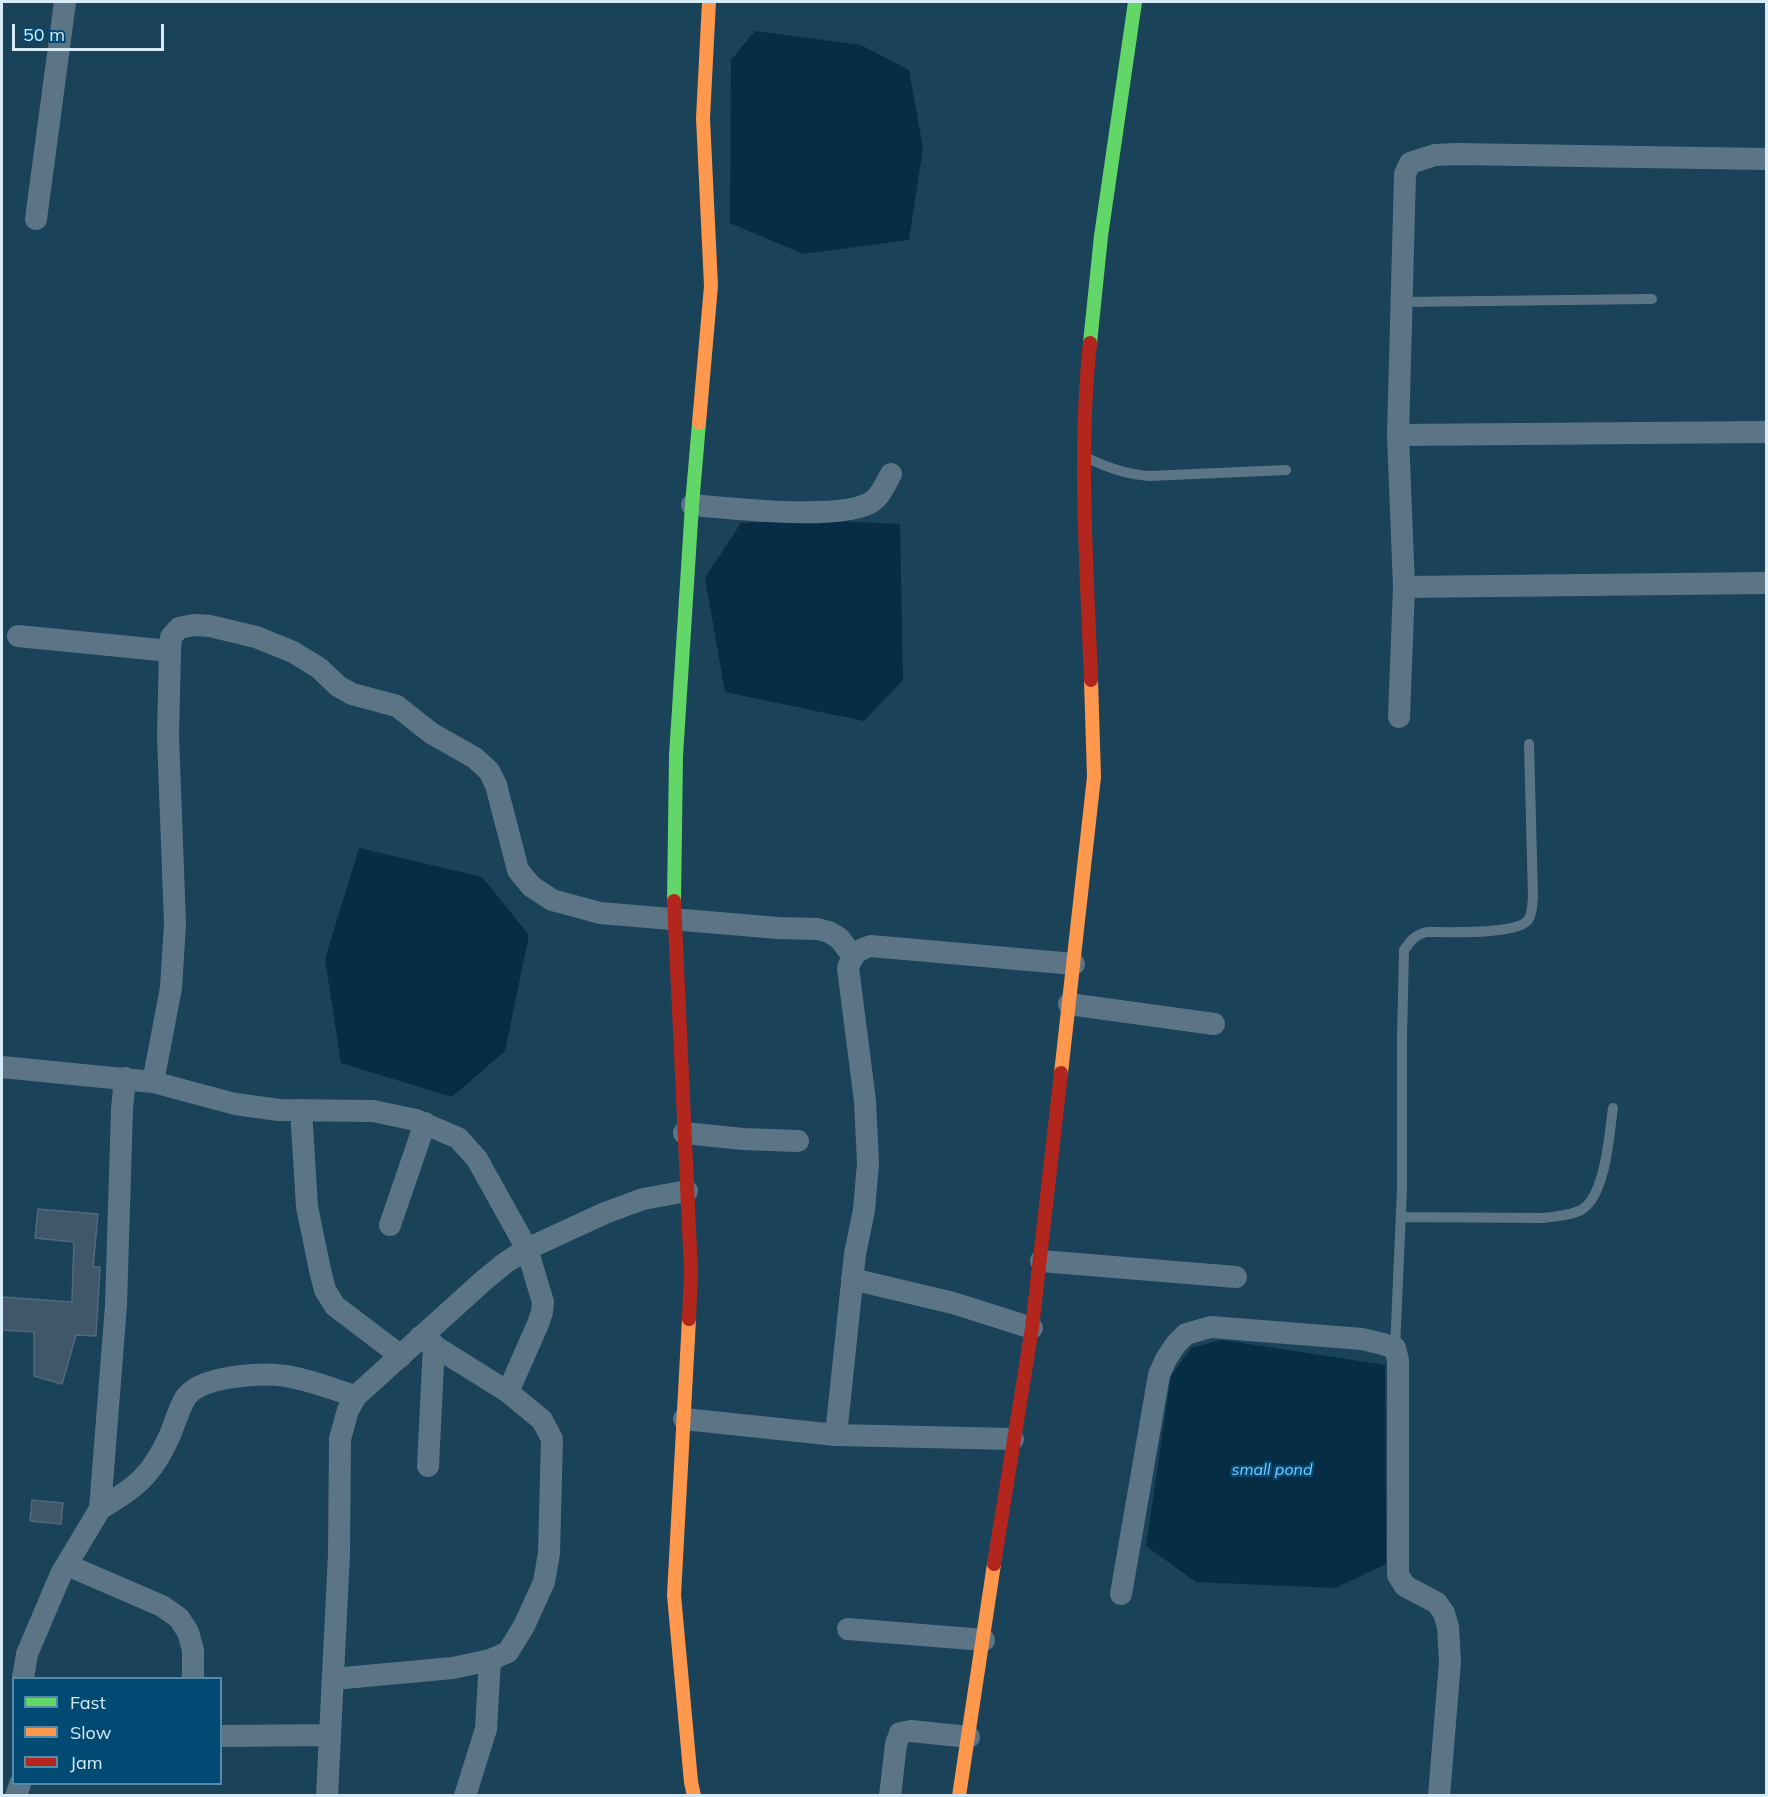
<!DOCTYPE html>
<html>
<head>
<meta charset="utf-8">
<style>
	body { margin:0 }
	#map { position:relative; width:1768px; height:1797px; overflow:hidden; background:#1a4259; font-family:Mulish,sans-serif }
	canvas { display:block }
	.frame { position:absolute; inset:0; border:3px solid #d8ebf9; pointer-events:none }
	.legend { position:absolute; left:12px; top:1677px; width:210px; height:108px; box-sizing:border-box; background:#004a73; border:2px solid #568aa9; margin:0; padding:8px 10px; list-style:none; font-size:18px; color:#d8ebf9 }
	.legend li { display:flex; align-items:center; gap:12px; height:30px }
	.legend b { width:30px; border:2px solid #568aa9 }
	.scale { position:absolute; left:12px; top:24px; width:152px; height:27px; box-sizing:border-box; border:3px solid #d8ebf9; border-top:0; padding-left:8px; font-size:18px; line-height:21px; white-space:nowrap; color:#d8ebf9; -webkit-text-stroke:4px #004a73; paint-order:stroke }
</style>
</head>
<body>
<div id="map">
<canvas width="1768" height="1797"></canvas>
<div class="frame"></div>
<ul class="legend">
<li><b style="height:8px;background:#63d668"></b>Fast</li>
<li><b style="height:8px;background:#ff974d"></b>Slow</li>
<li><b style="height:8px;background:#b3261e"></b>Jam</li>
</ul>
<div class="scale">50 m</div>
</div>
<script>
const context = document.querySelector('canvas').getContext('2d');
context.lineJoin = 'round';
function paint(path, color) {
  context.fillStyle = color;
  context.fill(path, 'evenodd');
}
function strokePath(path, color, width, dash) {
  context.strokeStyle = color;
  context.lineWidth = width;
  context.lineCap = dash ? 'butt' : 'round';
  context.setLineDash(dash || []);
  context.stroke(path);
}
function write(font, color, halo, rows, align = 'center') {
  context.font = font + ' Mulish,sans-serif';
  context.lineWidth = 4.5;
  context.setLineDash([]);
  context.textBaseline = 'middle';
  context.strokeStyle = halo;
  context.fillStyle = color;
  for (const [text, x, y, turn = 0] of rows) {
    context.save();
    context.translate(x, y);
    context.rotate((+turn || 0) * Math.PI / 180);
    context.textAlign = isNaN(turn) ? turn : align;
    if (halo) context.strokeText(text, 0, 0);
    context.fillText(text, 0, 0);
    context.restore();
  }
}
paint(new Path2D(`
	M755,31L861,45L909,70L923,148L909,240L803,254L730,223L731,60Z
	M810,520L900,524L903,680L864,721L725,692L705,578L741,523Z
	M359,848L482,877L529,935L505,1051L452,1097L341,1063L325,959Z
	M1222,1340L1385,1365L1386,1564L1335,1588L1196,1582L1146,1546L1171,1376L1191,1348Z`), '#072d45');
const building = new Path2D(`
	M38,1209L98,1214L93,1267H100L96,1336L76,1335L62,1384L34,1376V1332L2,1330V1297L72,1302L74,1242L35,1238Z
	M32,1500L63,1503L61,1524L30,1521Z`);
paint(building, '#3f566b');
strokePath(building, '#51697e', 1.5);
strokePath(new Path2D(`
	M1401,302L1652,299
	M1087,458C1109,468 1125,474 1149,476L1286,470
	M1401,1217L1544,1218C1555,1216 1570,1216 1581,1210C1606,1196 1609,1134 1613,1108
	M1395,1348L1402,1189V1038L1404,950C1411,940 1415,935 1427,932C1447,932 1517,935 1528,920C1533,913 1532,904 1533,897L1529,744`), '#5c7586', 10);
strokePath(new Path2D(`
	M36,219L65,2
	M1398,435L1766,432
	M692,505C730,508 844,522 873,501C881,495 886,483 891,474
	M1404,587L1766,583
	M18,636L170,651
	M1399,717L1404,587L1398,435L1405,174L1410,163L1435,155L1456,154L1766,159
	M1069,1004L1214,1024
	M2,1067L153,1082L235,1104L279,1110L373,1111L416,1120L458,1138L477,1159L527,1249L543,1302L542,1312L538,1324L508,1392
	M153,1082L171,988L175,924L168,736L170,651L171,637L179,628L194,625L210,626L256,637L293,652L319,668L338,686L352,694L397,706L431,733L475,758L489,771L496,785L518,870L531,886L552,900L600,913L778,928L818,929L829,932L839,938L852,955
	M301,1110L307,1207L320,1270L325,1290L335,1306L401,1356
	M684,1133L743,1139L798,1141
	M390,1225L425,1123
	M1041,1261L1236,1277
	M852,1279L953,1303L1032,1328
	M684,1419L836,1435L1013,1439
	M836,1435L855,1254L864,1210L868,1163L865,1101L848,968C853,954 857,950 871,946L1074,964
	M428,1466L434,1345
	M100,1509C137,1486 151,1477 170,1435C175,1423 179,1408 186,1397C201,1376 262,1372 286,1376C307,1379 335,1390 356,1396
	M67,1565L162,1606L179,1618L188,1632L193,1650V1678
	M1121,1594L1159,1375L1166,1359L1176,1344L1186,1334L1211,1327L1362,1339L1383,1344L1395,1348L1398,1360V1575L1405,1586L1437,1603L1444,1613L1448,1627L1450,1662L1439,1796
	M848,1629L984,1640
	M23,1678L27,1654L61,1574L100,1509L116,1305L122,1109L125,1078
	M333,1679L453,1668L490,1660L508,1652L524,1626L544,1582L549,1553L552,1439L542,1420L508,1392L420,1337
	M220,1736L330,1735
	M16,1796L20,1784
	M327,1796L339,1554L340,1439L348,1410L356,1396L482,1282L505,1263L527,1249L605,1213L643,1199L687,1191
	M465,1796L486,1729L490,1660
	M890,1796L896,1744L900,1733L911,1731L969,1737`), '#5c7586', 22);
strokePath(new Path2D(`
	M1090,343L1101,236L1135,2
	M674,901L676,756L692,505L699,423`), '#63d668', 14);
strokePath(new Path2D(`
	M699,423L711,286L703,118L709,2
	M1061,1073L1094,777L1091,680
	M689,1319L674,1595L691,1782L694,1796
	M959,1796L994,1564`), '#ff974d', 14);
strokePath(new Path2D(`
	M1090,343C1078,455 1087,568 1091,680
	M674,901L691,1272L689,1319
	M994,1564L1032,1328L1061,1073`), '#b3261e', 14);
write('italic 16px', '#7dc7ff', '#004a73', [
	["small pond",1272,1470]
]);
</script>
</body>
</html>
